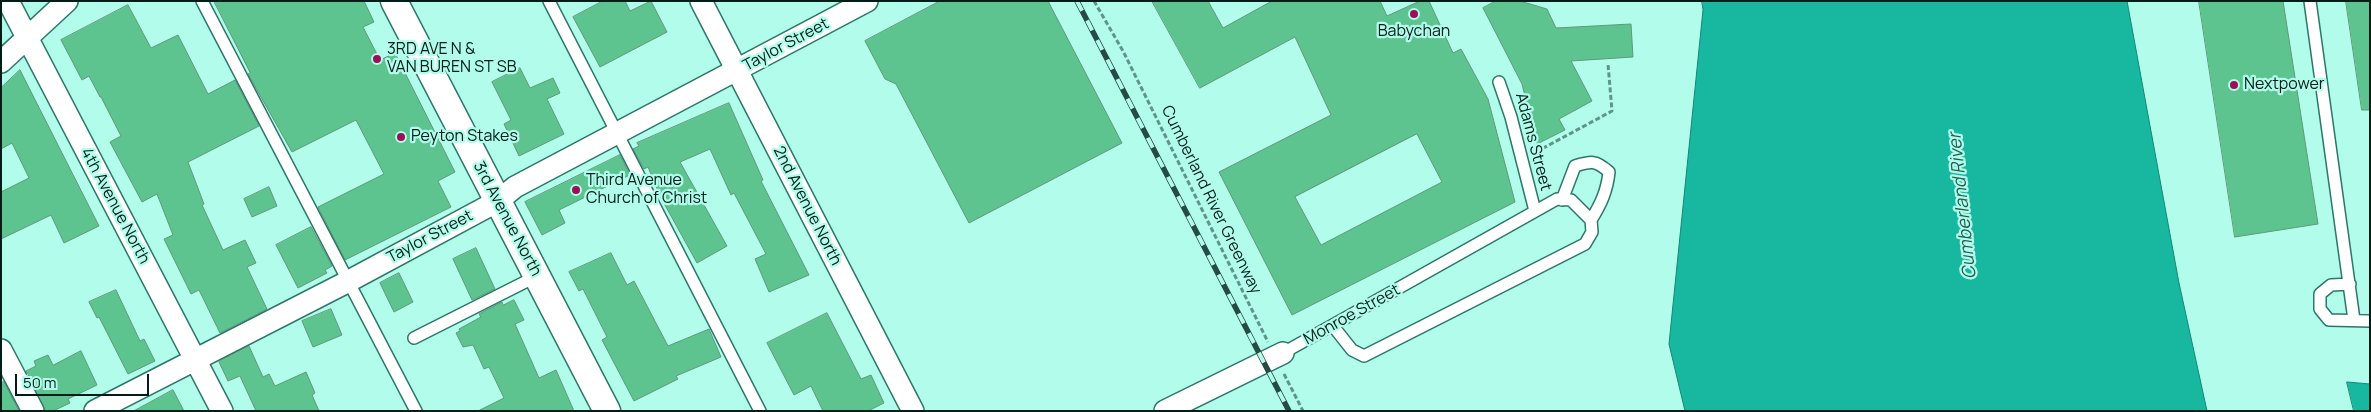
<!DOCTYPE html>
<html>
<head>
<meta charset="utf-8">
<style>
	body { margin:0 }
	#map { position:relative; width:2371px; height:412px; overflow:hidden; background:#b2fceb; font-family:Manrope,sans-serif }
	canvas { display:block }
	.frame { position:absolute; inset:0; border:2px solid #001d17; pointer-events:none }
	.scale { position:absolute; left:15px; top:374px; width:134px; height:22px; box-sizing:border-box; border:2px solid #001d17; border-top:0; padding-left:6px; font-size:15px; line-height:18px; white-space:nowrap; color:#001d17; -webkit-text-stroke:4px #b2fceb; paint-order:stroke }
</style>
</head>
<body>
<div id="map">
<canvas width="2371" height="412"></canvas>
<div class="frame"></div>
<div class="scale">50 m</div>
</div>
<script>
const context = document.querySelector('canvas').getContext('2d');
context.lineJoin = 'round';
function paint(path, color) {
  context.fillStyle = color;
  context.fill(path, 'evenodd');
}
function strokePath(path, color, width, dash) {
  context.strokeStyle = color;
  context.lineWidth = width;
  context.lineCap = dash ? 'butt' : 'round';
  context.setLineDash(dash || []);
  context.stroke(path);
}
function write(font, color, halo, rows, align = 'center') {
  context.font = font + ' Manrope,sans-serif';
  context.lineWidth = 4.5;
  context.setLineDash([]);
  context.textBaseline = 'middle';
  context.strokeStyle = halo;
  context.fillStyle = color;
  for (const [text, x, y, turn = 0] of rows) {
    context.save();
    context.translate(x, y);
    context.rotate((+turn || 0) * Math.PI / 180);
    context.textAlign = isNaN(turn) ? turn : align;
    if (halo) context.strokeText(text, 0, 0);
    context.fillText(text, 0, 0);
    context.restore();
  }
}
const water = new Path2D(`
	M1702,1H2127L2179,283L2207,411H1685L1669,344L1703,10Z
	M2347,382L2370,384V411H2354Z`);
paint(water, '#18b79f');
strokePath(water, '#118976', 1);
const building = new Path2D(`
	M214,1H364L374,22L363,27L380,60L395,53L455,172L438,181L451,207L345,260L318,207L384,174L356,120L292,152L248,74L250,73Z
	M603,1H625L630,11L651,1L667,32L600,67L573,17Z
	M940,1H1048L1122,143L969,223L896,84L885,79L865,41Z
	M1152,1H1208L1223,28L1272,1H1380L1387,16L1420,1H1429L1453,53L1461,49L1488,99L1515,202L1292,315L1219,172L1331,115L1295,37L1200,88ZM1417,134L1442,182L1321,245L1295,197Z
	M1496,1H1520L1547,9L1556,28L1631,24L1633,57L1571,61L1592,101L1559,119L1565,130L1537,144L1522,84L1483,8Z
	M2199,1H2283L2318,224L2235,237Z
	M2346,1H2370V110H2362Z
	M128,5L151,48L178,35L208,94L235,80L259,126L188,162L204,204L202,205L223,250L245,240L256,263L247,267L267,309L220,333L199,290L191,294L164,239L173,235L157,194L142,202L110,142L121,136L101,97H100L89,76L82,80L61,40Z
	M520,68L530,88L553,78L560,93L547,99L564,134L519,156L504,124L511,120L492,82Z
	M20,70L99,226L64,243L51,215L1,239V192L29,178L12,143L1,149V88Z
	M729,103L763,180L761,181L809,275L769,292L755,259L766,254L734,193L731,195L710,149L680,162L727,246L697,263L660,196L648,167L644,169L633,149L639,146L637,143Z
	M620,155L630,175L559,210L565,223L542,235L525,202Z
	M269,187L277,206L252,217L244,199Z
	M311,227L332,266L325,270L327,273L298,288L276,245Z
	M476,248L495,289L472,300L453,259Z
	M611,253L627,285L634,281L668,346L709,329L721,357L676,376L678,379L634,401L602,340L607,337L583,289L579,291L569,272Z
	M399,273L413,302L394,312L380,283Z
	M116,290L140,341L144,339L155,361L128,374L99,317L97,318L89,302Z
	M514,300L524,320L515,324L539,378L556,370L574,411H478L504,398L489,367L484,369L473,345L463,347L456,333L460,331L459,329L481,317L479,314L502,302L503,305Z
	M331,309L342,335L313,347L302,321Z
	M827,313L861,379L871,375L884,403L868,411H823L811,386L794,395L767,343Z
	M249,346L263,377L269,374L275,386L306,372L315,393L312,395L319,411H256L240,376L228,381L219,362Z
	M81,351L97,385L68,399L70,403L53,411H45L26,371L36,366L34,361L48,355L53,365Z
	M4,382L19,411H1V383Z
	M173,390L184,411H134Z`);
paint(building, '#5dc48f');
strokePath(building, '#609979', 1);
const service = new Path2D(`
	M202,1L416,411
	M549,1L760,411
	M2310,1L2354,320
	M1499,82L1511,117L1535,211
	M1562,200L1575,166C1591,161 1596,160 1609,172C1607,191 1601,204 1591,220
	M2350,284L2331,285L2320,294V309L2329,320L2370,321
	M414,338L537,276
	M1283,353L1557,199L1571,200L1591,220L1592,232L1585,244L1364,356L1352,350L1333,326`);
const minor = new Path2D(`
	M8,1L222,411
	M701,1L913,411
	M1,62L67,1
	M1,350L33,411
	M95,411L349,281L498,201L515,187L867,1
	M1165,411L1283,353`);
const tertiary = new Path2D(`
	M394,1L607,411`);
strokePath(service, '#2c7769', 14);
strokePath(minor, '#2c7769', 24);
strokePath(tertiary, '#2c7769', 29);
strokePath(new Path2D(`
	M1094,1L1123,51L1268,342
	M1536,152L1612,111L1608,64
	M1284,374L1303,411`), '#5f9589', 3, [5, 2.5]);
strokePath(service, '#fff', 11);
strokePath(minor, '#fff', 21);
strokePath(tertiary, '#fff', 26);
const rail = new Path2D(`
	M1077,1L1289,411`);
strokePath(rail, '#254b43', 5.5);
strokePath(rail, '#b2fceb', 4, [11]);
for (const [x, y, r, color] of [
	[1414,14,5,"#9f0d56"],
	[377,59,5,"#9f0d56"],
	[2234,85,5,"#9f0d56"],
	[401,137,5,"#9f0d56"],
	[576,190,5,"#9f0d56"]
]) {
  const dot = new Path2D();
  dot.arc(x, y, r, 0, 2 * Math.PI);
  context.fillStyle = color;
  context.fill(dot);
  strokePath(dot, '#b2fceb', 2);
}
write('16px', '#001d17', '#b2fceb', [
	["Babychan",1414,32,"center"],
	["3RD AVE N &",387,50],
	["VAN BUREN ST SB",387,68],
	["Nextpower",2244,85],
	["Peyton Stakes",411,137],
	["Third Avenue",586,181],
	["Church of Christ",586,199]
], 'left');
write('16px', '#001d17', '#b2fceb', [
	["Taylor Street",786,45,-28],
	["Adams Street",1533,142,75],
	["Cumberland River Greenway",1211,200,64],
	["4th Avenue North",115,206,62],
	["2nd Avenue North",807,206,63],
	["3rd Avenue North",507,219,62],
	["Taylor Street",430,237,-28],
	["Monroe Street",1352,315,-29]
]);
write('italic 18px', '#245c51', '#b2fceb', [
	["Cumberland River",1963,206,-96]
]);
</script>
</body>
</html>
